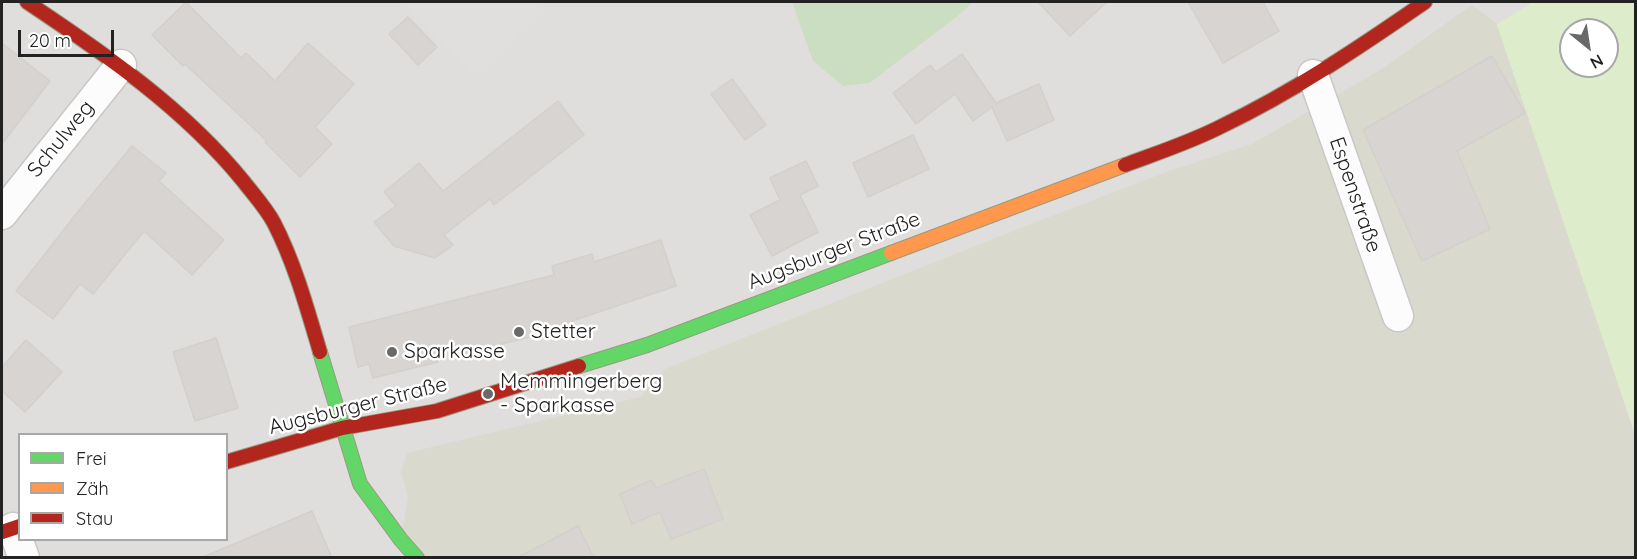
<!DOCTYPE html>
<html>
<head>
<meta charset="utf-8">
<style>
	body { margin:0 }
	#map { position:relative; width:1637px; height:559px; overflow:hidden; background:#f0eeeb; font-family:Quicksand,sans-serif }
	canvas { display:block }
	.frame { position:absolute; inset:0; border:3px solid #222; pointer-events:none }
	.legend { position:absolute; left:18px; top:433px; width:210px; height:108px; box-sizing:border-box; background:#fff; border:2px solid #a7a7a7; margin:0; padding:8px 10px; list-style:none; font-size:18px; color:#222 }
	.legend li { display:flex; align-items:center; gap:12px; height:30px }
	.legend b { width:30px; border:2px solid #a7a7a7 }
	.north { position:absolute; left:1559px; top:18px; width:60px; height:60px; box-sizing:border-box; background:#fff; border:2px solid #a7a7a7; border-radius:50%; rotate:150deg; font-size:16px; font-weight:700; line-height:24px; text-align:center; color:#222 }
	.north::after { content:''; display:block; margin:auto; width:21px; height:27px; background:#6a6968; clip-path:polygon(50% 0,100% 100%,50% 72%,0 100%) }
	.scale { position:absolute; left:18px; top:30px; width:96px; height:27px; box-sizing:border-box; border:3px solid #222; border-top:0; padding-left:8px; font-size:18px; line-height:21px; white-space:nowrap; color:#222; -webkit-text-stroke:4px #fff; paint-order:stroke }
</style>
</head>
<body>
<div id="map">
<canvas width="1637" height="559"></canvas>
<div class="frame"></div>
<ul class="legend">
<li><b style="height:8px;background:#63d668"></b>Frei</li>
<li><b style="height:8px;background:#ff974d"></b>Zäh</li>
<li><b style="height:8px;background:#b3261e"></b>Stau</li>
</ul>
<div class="north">N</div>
<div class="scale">20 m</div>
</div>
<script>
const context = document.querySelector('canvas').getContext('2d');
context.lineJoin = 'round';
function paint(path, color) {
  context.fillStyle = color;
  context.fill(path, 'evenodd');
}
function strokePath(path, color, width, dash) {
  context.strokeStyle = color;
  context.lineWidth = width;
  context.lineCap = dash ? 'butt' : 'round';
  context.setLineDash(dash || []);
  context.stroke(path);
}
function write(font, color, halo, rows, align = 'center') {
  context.font = font + ' Quicksand,sans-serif';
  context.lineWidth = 5;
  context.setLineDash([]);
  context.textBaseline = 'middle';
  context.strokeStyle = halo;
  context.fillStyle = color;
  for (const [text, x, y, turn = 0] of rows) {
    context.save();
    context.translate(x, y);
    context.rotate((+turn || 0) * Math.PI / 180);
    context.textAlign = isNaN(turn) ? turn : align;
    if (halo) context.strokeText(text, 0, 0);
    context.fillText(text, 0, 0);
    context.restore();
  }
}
paint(new Path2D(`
	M2,2H792L870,83L958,16L974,2H1534L1497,25L1635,434V557H2ZM20,434H226V540H20Z`), '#dfdedc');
paint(new Path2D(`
	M1472,5L1497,24L1635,434V557L417,558L401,540L408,497L401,472L407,453L640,397L665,369L1044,219L1169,171L1252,144L1382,69Z`), '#d9d9cd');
paint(new Path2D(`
	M1534,2H1635V434L1497,24ZM1571,30H1607V66H1571Z`), '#ddeccb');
paint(new Path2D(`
	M792,2H974L958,16L870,83L843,86L813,61Z`), '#cbdec1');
paint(new Path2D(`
	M403,2H549L475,74Z`), '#e0dfde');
const building = new Path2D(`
	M186,2L241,58L246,53L275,81L308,43L354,84L315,127L332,144L300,177L265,142L267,141L185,64L183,66L152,35Z
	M1038,2H1107L1070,36Z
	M1188,2H1263L1279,31L1223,63Z
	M408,17L437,47L418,65L389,34Z
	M2,43L50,81L2,144Z
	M962,54L996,103L1039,84L1054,120L1007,141L992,107L973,121L955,94L916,124L893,93L930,65L936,72Z
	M1492,56L1525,113L1457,151L1490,229L1422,261L1363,130Z
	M732,79L766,125L745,140L711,94Z
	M558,101L584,135L494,205L490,199L444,235L453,245L435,258L394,246L374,222L396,206L384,192L419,163L443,191Z
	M913,135L929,169L868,197L853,163Z
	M132,146L166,173L159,181L224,240L192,275L144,231L93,294L80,284L53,319L16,291L76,214Z
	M806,161L818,186L800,195L818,232L772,256L750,215L780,200L770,178Z
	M661,240L676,286L572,321L574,326L437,360L438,362L373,378L369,364L358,367L349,327L554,275L552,266L592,254L594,262Z
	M216,338L238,408L195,421L173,352Z
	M26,340L62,372L25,412L2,391V367Z
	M704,469L723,519L671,539L660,512L632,524L620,494L652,480L656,488Z
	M312,511L332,558H203V557Z
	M578,526L594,558H517Z`);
paint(building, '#d7d4d2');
strokePath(building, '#d3d0cc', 1.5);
const street = new Path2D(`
	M1313,75L1398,316
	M2,214L121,65
	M13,528L24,558`);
const fast = new Path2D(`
	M320,352L360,484L401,540L417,558
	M579,366L647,345L891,253`);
const slow = new Path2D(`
	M891,253L1125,165`);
const jam = new Path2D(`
	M27,2C105,54 184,108 244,182C254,195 266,208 274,223C295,264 307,308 320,352
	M1125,165C1157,153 1191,142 1222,126C1293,92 1360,47 1425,2
	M226,462L342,428L437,411L579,366
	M2,532L20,526`);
strokePath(street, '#c9c8c7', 33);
strokePath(fast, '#999a82', 16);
strokePath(slow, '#999a82', 16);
strokePath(jam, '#999a82', 16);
strokePath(street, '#fdfcfc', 30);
strokePath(fast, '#63d668', 14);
strokePath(slow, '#ff974d', 14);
strokePath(jam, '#b3261e', 14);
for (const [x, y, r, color] of [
	[519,332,6,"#6a6968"],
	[392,352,6,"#6a6968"],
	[488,394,6,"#6a6968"]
]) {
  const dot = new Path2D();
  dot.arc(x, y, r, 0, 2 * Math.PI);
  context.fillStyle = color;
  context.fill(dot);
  strokePath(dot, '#fff', 2);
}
write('21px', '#222', '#fff', [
	["Schulweg",61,139,-51],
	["Espenstraße",1355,195,71],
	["Augsburger Straße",834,251,-21],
	["Augsburger Straße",358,406,-14]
]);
write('21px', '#222', '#fff', [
	["Stetter",531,332],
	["Sparkasse",404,352],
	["Memmingerberg",500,382],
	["- Sparkasse",500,406]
], 'left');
</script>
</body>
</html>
